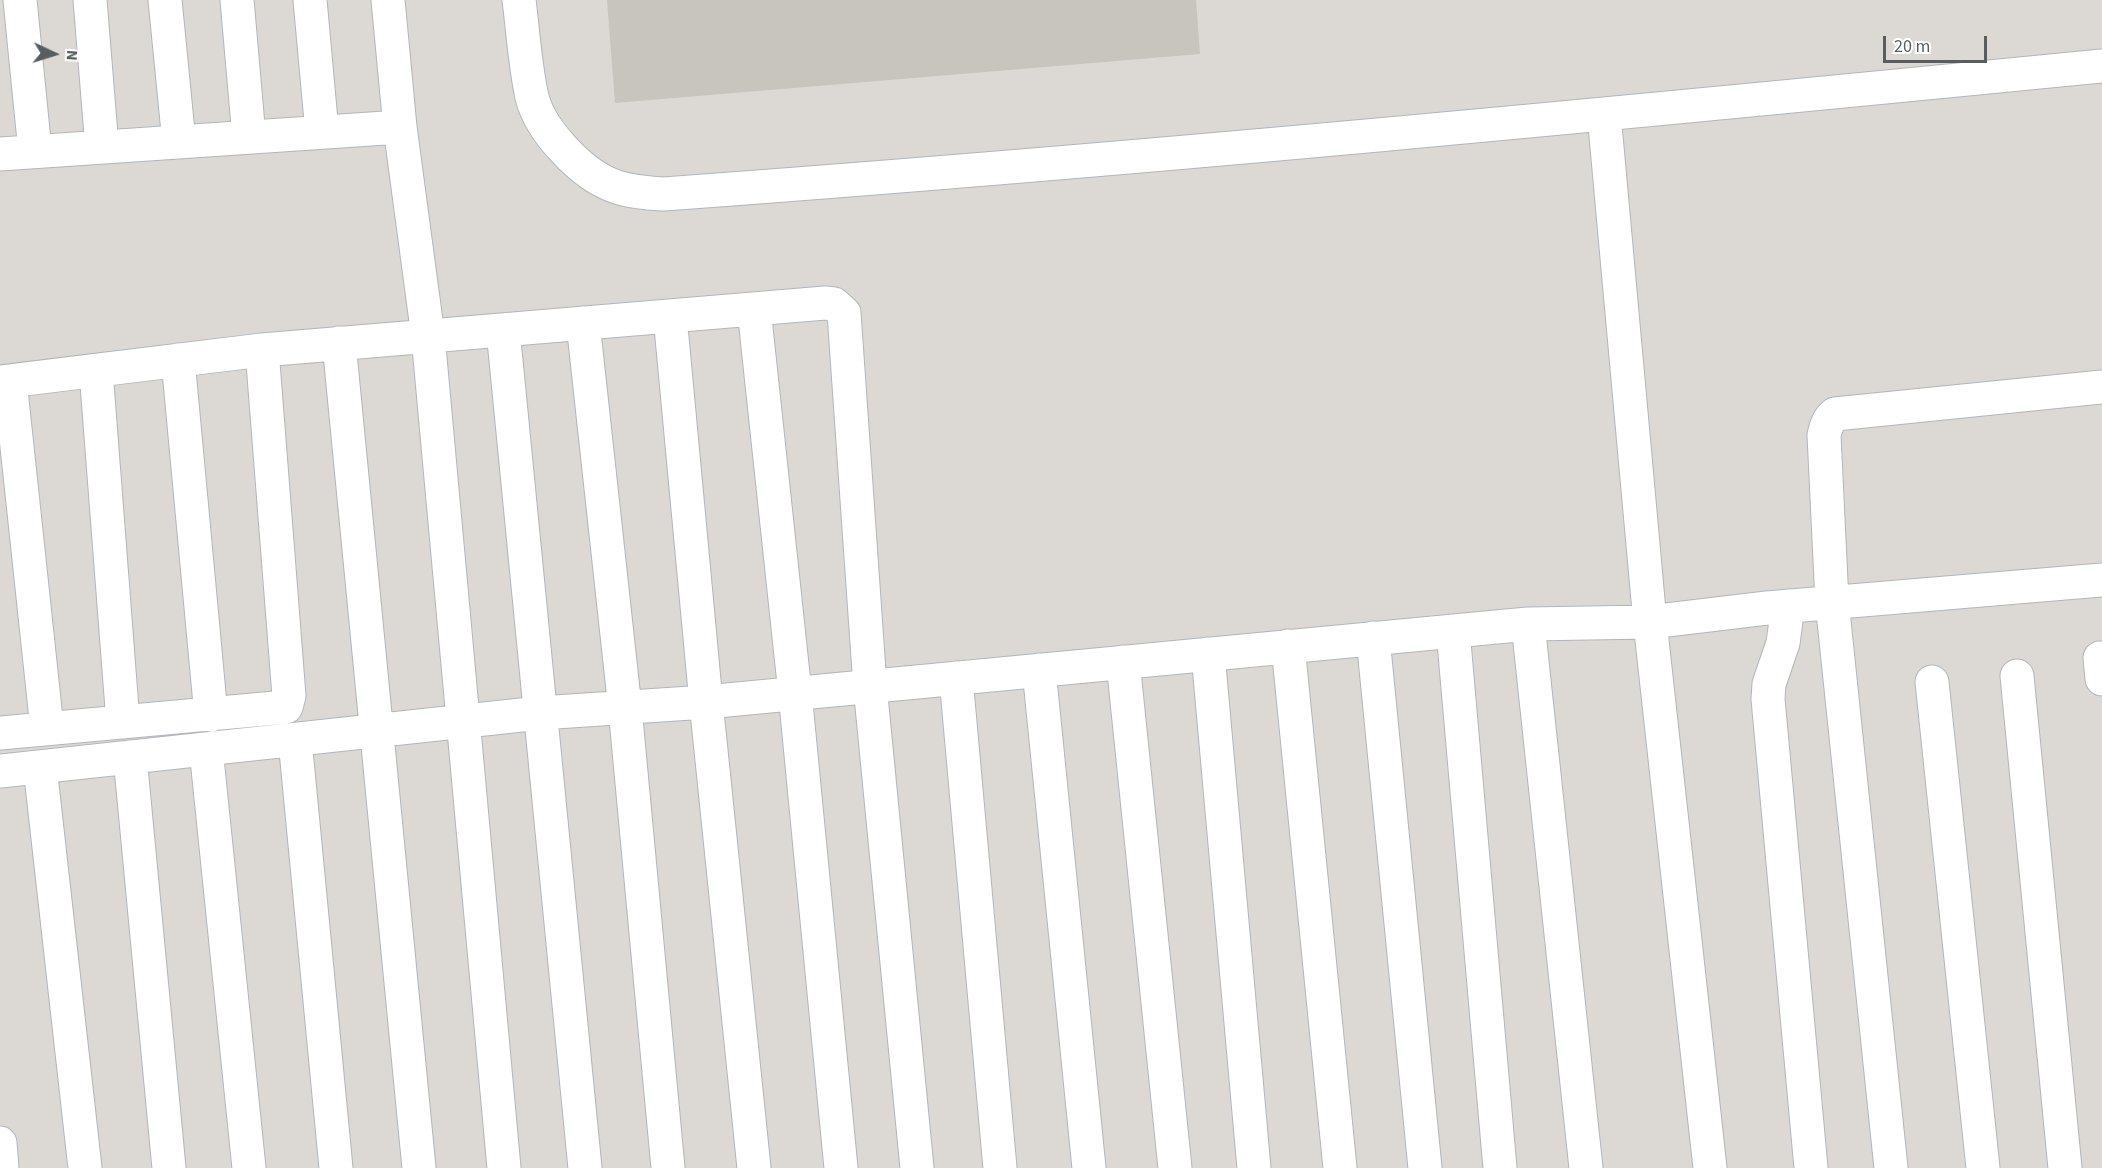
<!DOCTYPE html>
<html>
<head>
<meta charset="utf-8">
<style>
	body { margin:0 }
	#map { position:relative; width:2102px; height:1168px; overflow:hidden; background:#ebe7df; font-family:"Source Sans 3",sans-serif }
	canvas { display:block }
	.north { position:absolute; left:24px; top:24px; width:60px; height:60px; -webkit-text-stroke:4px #fff; paint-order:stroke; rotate:94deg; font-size:16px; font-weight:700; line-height:24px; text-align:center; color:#585d60 }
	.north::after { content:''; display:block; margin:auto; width:21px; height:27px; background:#585d60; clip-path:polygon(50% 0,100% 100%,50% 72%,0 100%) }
	.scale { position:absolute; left:1883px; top:36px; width:104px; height:27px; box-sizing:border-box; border:3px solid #585d60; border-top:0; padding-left:8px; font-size:18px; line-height:21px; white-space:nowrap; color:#585d60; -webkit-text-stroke:4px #fff; paint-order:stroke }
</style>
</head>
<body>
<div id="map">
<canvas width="2102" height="1168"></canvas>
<div class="north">N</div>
<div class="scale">20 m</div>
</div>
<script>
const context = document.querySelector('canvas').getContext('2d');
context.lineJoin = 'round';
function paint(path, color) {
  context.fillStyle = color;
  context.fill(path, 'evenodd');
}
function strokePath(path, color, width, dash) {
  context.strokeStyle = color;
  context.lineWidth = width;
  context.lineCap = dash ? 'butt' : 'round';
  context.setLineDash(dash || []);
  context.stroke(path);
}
paint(new Path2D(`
	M0,0H2102V1168H0Z`), '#dcd9d4');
paint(new Path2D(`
	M607,0H1196L1200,54L615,103Z`), '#c8c4be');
const minor = new Path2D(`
	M20,0L35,151
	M90,0L102,147
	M165,0L179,142
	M237,0L249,137
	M310,0L322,132
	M388,0L400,127L428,336L504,1168
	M519,0C523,31 525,66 532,97C540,130 581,174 614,186C630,192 648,193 664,194C1144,159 1623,113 2102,66
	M1604,114L1650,622L1710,1168
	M0,154L400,127
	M754,309L795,693L841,1168
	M670,316L706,702L754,1168
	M583,323L625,708L668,1168
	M503,330L585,1168
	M339,343L419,1168
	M178,360L211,715
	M96,371L123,722
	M10,381L47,728
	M0,382L262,350L825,303L834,304L844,313L870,686L917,1168
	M1788,606L1783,643L1769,684L1768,699L1811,1168
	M1528,624L1586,1168
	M1453,631L1500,1168
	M1373,638L1425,1168
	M1288,646L1340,1168
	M1208,654L1254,1168
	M2100,658L2102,679
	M1123,662L1175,1168
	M1039,670L1089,1168
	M2017,676L2065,1168
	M956,678L1000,1168
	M1932,682L1983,1168
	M0,733L286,707L289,696L262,350
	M295,740L336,1168
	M206,749L249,1168
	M130,757L169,1168
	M40,767L85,1168
	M0,771L540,713L706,702L1528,624L1650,622L1767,608L2102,580
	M0,1143L2,1168
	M1891,1168L1832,602L1824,435C1826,427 1828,419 1835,414L2102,387`);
strokePath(minor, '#b2b6ba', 35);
strokePath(minor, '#fff', 33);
</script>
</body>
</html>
